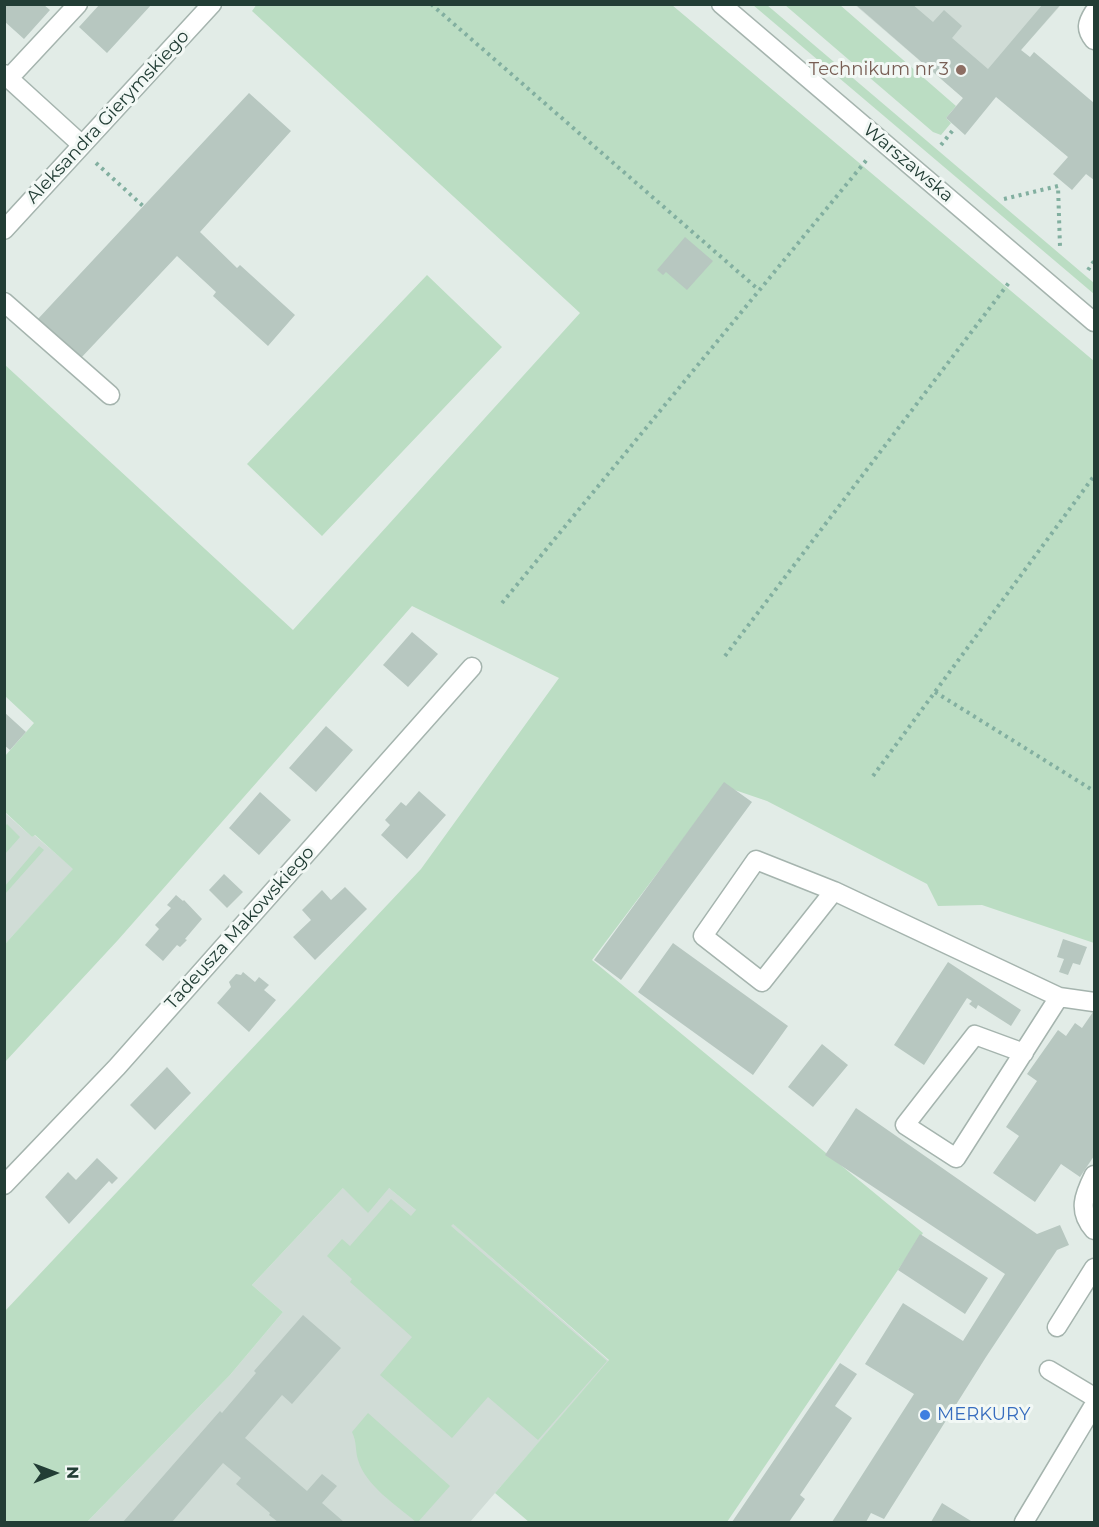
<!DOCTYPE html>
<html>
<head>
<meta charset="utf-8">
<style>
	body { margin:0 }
	#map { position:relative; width:1099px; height:1527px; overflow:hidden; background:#e2ece7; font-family:Montserrat,sans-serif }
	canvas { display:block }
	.frame { position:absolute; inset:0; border:6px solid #223d35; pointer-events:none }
	.north { position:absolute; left:24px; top:1443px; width:60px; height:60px; -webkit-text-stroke:4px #f2f8f5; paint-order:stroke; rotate:89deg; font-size:16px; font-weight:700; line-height:24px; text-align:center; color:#223d35 }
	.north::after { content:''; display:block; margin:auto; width:21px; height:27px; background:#223d35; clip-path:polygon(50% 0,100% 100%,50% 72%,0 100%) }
</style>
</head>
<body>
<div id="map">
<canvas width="1099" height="1527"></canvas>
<div class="frame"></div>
<div class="north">N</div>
</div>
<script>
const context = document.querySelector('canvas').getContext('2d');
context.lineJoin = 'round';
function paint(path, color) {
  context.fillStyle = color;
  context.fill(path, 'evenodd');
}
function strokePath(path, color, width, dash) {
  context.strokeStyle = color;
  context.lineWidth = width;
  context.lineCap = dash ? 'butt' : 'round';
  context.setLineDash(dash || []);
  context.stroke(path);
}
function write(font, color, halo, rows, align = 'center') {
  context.font = font + ' Montserrat,sans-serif';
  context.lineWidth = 6;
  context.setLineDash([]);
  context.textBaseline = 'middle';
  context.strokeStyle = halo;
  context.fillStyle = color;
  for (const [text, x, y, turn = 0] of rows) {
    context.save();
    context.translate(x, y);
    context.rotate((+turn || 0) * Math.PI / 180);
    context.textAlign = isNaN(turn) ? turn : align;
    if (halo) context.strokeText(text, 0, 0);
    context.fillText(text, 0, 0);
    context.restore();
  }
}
paint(new Path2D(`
	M855,5H1061L1021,50L963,98Z
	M4,812L32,837L34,835L74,869L5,944Z
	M343,1188H389L416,1210L425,1199L609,1361L470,1522H87L230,1375L283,1312L252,1285Z`), '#d0dcd6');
paint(new Path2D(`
	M257,4L672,5L1094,361V943L982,905L938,906L927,884L767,801L723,786L592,960L923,1233L727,1522H529L495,1493L609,1360L453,1224L451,1226L607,1361L538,1440L488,1397L452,1438L380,1375L412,1337L350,1282L352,1279L327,1256L342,1239L350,1246L391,1199L411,1216L416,1210L389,1188L368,1213L343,1188L252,1285L283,1312L230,1375L87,1522H5V1311L421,869L559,678L412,606L118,940L5,1062V944L73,869L35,835L32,837L5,812V756L34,723L5,696L4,364L293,630L580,313L252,11Z
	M753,5H767L1094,283V294Z
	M785,5H840L956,106L946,118L951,123L941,135L933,132Z
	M427,275L502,347L322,536L247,464Z
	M7,824L20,837L5,854V827Z
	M39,846L44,850L5,894V886Z
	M368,1413L450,1486L418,1522H416C396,1505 366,1486 358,1460C355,1450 357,1442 352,1432Z`), '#bbddc3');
paint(new Path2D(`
	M100,4H152L107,53L79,27Z
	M855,4H912L933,22L944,10L962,26L952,38L988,69L1043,4H1061L1021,50L1030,57L1034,52L1094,103V180L1086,174L1072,190L1053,174L1068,157L996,97L965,135L946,118L963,98Z
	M4,5H44L50,10L24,39L4,21Z
	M249,93L291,131L200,232L237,268L240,265L295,315L268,346L213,296L216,292L177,256L80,359L37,320Z
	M685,237L713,261L687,290L666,272L663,275L657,270Z
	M412,632L438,654L408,687L383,665Z
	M4,712L26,732L10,750L4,745Z
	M326,726L353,750L316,792L289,768Z
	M724,782L752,802L621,980L594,960Z
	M419,791L446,815L407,859L381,835L390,825L385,820L401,802L406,806Z
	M260,792L291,820L259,855L229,828Z
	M224,874L243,892L227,908L209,890Z
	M345,887L367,909L315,960L293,937L311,920L302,910L322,890L331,900Z
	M176,895L183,901L184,900L202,919L185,939L187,940L180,947L177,945L163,961L145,945L159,929L155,925L171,908L167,905Z
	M1063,939L1087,947L1080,965L1073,963L1068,975L1059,972L1064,959L1057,957Z
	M673,943L788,1026L753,1075L638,992Z
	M948,962L1021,1010L1011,1026L978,1005L976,1009L969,1004L972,1001L967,998L924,1065L894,1045Z
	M243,972L255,982L259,977L269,985L264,990L276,1000L249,1032L217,1003L231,987L229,982L236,974L241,975Z
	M1093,1012L1094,1013V1156L1080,1177L1061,1164L1035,1202L993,1173L1019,1136L1006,1127L1037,1081L1027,1074L1058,1030L1066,1036L1075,1023L1082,1028Z
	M822,1044L848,1065L813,1107L788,1087Z
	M167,1067L191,1093L155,1130L130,1105Z
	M856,1108L1037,1234L1060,1225L1069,1245L1057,1250L986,1357L884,1519L871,1513L866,1522H832L914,1394L865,1364L903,1303L963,1341L1005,1274L825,1155Z
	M97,1158L118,1178L112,1184L109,1181L69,1224L45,1197L68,1172L76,1180Z
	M920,1234L988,1278L965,1314L898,1270Z
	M303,1315L341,1348L292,1404L282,1395L245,1438L307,1491L322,1474L337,1486L322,1503L344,1522H278L269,1515L270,1513L236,1484L241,1478L223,1463L172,1522H123L220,1411L222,1413L256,1373L254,1371Z
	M840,1363L857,1374L835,1406L852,1418L800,1495L805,1499L789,1522H732Z
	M942,1503L971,1521V1522H931Z`), '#b7c7c0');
const minor = new Path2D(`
	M721,4L1094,322
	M1094,12C1087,23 1085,29 1094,40
	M4,74L82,145
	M9,78L78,4
	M4,230L212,4
	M4,302L110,395
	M834,891L762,982L703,936L756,860L834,891L1059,997L1094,1002
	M1024,1053L975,1035L905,1125L956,1158L1059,997
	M1094,1175C1084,1195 1077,1211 1094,1230
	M4,1185L117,1067L472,667
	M1057,1327L1094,1268
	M1049,1370L1094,1397
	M1024,1522L1094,1405`);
strokePath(minor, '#a5b4ae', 21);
strokePath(new Path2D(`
	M431,4L759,290
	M941,145L953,130
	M96,163L143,206
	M1004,199L1058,186L1060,247
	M1088,270L1094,261
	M502,603L869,157
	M725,656L1011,280
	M935,692L1094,791
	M873,776L1094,476`), '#82afa0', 4, [3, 4.5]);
strokePath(minor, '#fff', 18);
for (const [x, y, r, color] of [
	[961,70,6,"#8d6e63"],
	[925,1415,6,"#3f7fe0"]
]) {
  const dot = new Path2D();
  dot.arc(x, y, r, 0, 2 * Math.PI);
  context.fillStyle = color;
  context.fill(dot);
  strokePath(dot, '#f2f8f5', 2);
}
write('18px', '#785e54', '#f2f8f5', [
	["Technikum nr 3",949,70]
], 'right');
write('18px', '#223d35', '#f2f8f5', [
	["Aleksandra Gierymskiego",108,117,-47],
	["Warszawska",908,163,40],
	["Tadeusza Makowskiego",240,928,-48]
]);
write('18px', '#366cbe', '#f2f8f5', [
	["MERKURY",937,1415]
], 'left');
</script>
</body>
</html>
